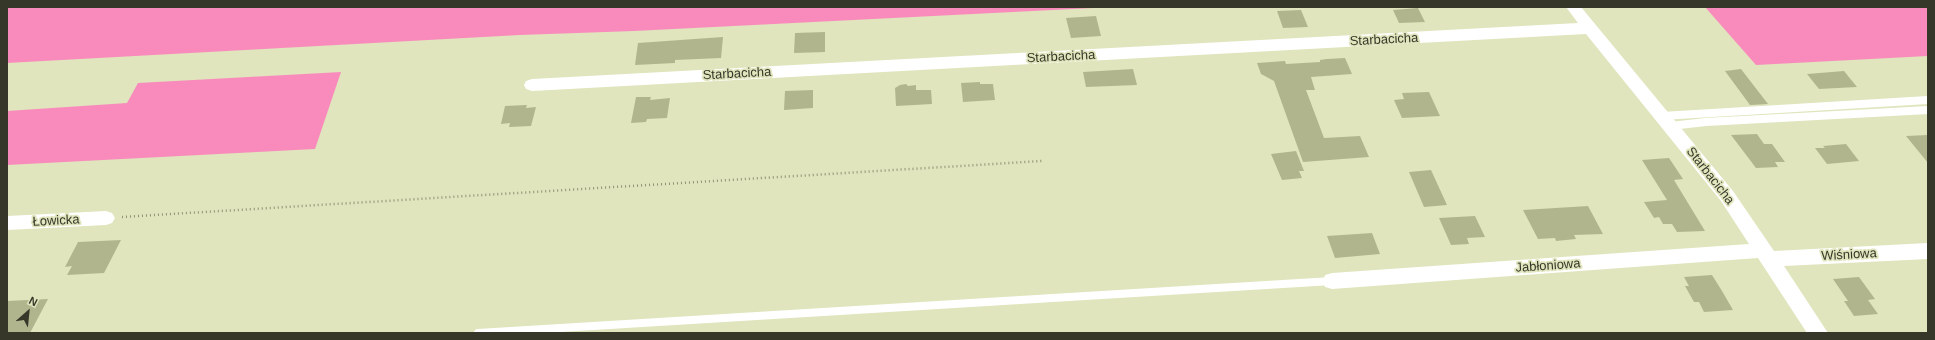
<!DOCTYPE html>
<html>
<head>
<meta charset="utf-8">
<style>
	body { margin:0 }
	#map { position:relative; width:1935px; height:340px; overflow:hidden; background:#e0e5bd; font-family:Arial,sans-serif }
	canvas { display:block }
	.frame { position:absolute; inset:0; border:8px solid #363728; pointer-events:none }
	.north { position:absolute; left:8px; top:292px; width:40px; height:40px; -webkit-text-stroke:3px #e0e5bd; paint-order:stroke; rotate:27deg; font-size:11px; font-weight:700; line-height:16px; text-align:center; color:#363728 }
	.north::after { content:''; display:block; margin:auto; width:14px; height:18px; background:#363728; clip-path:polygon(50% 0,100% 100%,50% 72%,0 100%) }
</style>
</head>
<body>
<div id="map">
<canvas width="1935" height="340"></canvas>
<div class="frame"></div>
<div class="north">N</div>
</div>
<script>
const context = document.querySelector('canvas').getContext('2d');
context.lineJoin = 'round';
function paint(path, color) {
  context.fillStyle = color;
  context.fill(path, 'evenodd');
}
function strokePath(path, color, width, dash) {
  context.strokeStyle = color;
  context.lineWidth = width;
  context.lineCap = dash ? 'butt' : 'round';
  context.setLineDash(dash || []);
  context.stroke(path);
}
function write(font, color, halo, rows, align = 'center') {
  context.font = font + ' Arial,sans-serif';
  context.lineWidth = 3.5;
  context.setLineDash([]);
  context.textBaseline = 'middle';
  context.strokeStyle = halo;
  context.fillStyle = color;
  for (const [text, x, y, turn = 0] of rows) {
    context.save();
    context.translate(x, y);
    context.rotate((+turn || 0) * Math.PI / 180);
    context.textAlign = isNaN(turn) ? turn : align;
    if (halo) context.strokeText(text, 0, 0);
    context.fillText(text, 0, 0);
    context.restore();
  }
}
paint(new Path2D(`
	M7,7H1113L634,31L520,35L7,63Z
	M1705,7H1928V56L1756,65Z
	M341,72L315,149L7,165V111L127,103L138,83Z`), '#f98bbc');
paint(new Path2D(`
	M1418,8L1425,22L1399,23L1393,10Z
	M1301,10L1308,27L1283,28L1277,11Z
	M1096,16L1101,36L1071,38L1066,18Z
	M825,32V52L794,53L795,33Z
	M723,37L721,58L675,60V63L635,65L638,43Z
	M1345,58L1352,74L1311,77L1315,90H1306L1324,138L1360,136L1369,157L1303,162L1274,81L1261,74L1257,63L1285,61L1286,64L1320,62V60L1327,59Z
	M1133,69L1137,85L1086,87L1083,72Z
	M1741,69L1768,104L1750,105L1725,71Z
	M1844,71L1857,87L1819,89L1807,74Z
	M980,82V84H993L995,100L963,102L961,83Z
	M906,84L908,86L916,85V90H931L932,104L896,106L895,88L900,85Z
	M813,90V108L784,110L785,91Z
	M1429,92L1440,116L1402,118L1394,100L1404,99L1402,93Z
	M636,97H651L650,100L670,98L667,118L647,119L646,122L631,123Z
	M527,105L526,108L536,107L531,126L509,127L510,123L501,124L505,106Z
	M1757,134L1764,144H1772L1785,162H1775L1778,167L1756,168L1731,135Z
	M1928,135V163L1906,136Z
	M1846,144L1859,161L1827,164L1815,148H1825L1823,146Z
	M1296,151L1304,171H1299L1302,178L1282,180L1271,154Z
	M1669,158L1683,179L1674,180L1705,231L1677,232L1672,224H1663L1659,217L1654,218L1644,202L1667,200L1642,160Z
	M1431,170L1447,205L1424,207L1409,172Z
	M1588,206L1603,234L1574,235L1576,239L1556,241L1555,238L1538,239L1523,210Z
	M1475,216L1485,237L1467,238L1469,244L1451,245L1439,218Z
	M1372,233L1380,254L1335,258L1327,236Z
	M121,240L104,273L67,275L72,266L65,267L78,242Z
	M1712,275L1722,291L1733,310L1704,312L1699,302H1694L1685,286H1689L1684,277Z
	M1859,277L1875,299L1868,300L1878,314L1854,316L1844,301H1848L1833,279Z
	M48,299L30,333H7V301Z`), '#b1b58e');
strokePath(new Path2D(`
	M122,217L1042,161`), '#909377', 2.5, [1, 3]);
strokePath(new Path2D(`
	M1662,116L1928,100
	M1670,126L1706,122L1928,110
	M478,333L1332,281`), '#fff', 8);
paint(new Path2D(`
	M1566,7H1581L1733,191L1774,251L1928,243V259L1784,266L1828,333H1807L1758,258L1332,289L1325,287L1323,281L1325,275L1332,273L1749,244L1721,201L1586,34L532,91L526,89L524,85L526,81L532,79L1578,23Z
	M106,211L112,213L115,218L112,223L106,225L7,230V216Z`), '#fff');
write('13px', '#363728', '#e0e5bd', [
	["Starbacicha",1384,40,-3],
	["Starbacicha",1061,57,-3],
	["Starbacicha",737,74,-3],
	["Starbacicha",1710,176,52],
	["Łowicka",56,221,-3],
	["Wiśniowa",1849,255,-3],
	["Jabłoniowa",1548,266,-4]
]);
</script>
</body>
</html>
